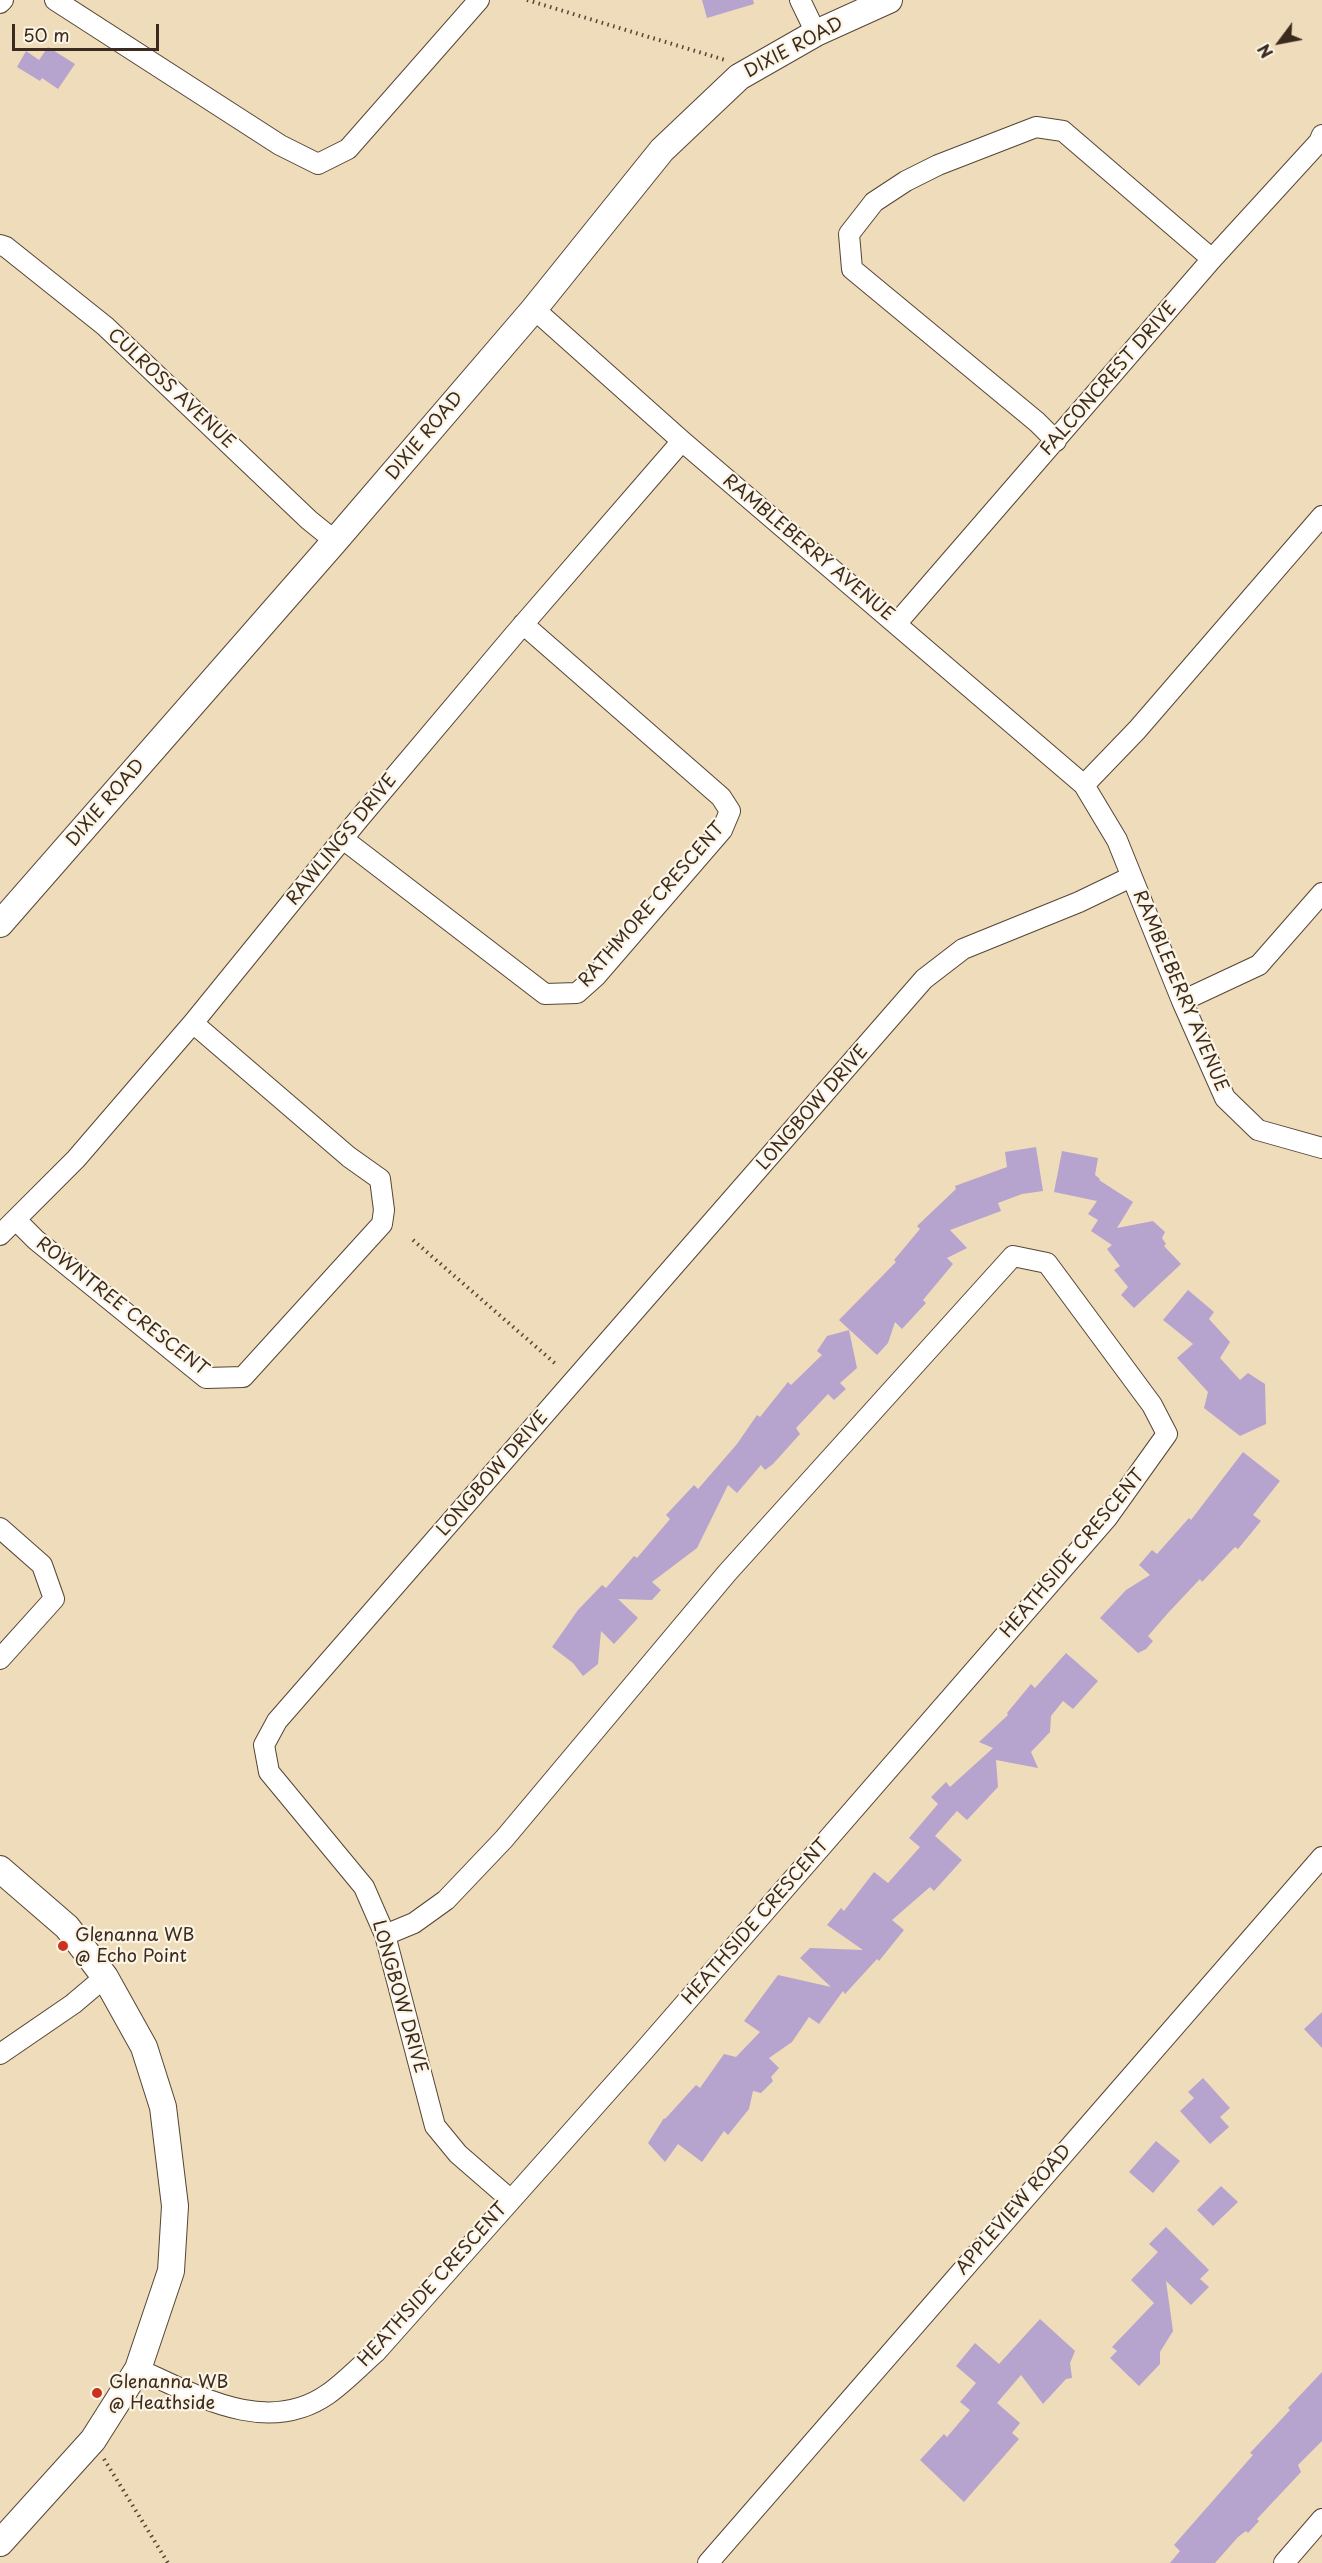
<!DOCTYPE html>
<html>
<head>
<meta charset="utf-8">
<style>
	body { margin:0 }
	#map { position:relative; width:1322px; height:2563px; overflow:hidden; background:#efdcba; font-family:"Playpen Sans",sans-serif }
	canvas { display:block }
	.north { position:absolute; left:1250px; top:12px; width:60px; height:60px; -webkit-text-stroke:4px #fcf5e5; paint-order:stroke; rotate:238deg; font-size:16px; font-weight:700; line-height:24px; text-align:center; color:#3b2a1e }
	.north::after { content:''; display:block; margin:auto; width:21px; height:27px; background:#3b2a1e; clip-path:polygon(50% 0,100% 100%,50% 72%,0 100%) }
	.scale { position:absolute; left:12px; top:24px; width:147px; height:27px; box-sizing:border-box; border:3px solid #3b2a1e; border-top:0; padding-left:8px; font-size:18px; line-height:21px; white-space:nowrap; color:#3b2a1e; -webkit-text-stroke:4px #fcf5e5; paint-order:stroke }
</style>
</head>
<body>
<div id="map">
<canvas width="1322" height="2563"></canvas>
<div class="north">N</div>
<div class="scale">50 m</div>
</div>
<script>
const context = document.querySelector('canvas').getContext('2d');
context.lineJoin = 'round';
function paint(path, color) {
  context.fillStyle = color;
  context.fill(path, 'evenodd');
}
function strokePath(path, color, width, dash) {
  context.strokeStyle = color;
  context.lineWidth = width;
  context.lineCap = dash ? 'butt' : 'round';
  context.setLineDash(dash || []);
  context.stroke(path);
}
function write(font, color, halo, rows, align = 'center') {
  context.font = font + ' "Playpen Sans",sans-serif';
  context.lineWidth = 4.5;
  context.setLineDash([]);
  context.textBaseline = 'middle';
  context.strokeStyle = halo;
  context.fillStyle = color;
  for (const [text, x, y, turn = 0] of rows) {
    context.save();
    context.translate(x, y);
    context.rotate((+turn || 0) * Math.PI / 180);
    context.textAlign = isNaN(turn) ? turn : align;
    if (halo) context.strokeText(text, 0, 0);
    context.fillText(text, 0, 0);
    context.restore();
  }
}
paint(new Path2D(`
	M702,0H753L754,4L707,18Z
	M48,47L75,64L58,89L42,78L40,81L17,67L26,51L39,60Z
	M1036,1147L1043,1191L1022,1194L998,1203L1001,1211L950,1230L967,1248L947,1258L953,1264L923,1300L926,1303L902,1329L895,1322L888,1343L877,1355L839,1320L896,1262L894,1260L920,1229L917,1226L956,1189L955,1186L1007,1167L1005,1152Z
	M1062,1151L1098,1158L1095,1175L1100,1179L1099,1180L1133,1202L1117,1228L1153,1221L1165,1232L1162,1238L1166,1244L1164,1246L1181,1264L1134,1308L1121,1295L1128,1287L1114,1270L1120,1266L1107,1249L1112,1245L1091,1231L1098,1220L1088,1214L1097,1201L1054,1192Z
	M1188,1290L1214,1312L1209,1319L1230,1342L1220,1358L1240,1380L1248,1373L1265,1384L1266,1424L1240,1436L1204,1408L1208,1392L1177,1358L1193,1344L1163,1320Z
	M849,1330L857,1368L840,1383L846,1389L834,1400L828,1394L796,1428L800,1434L773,1464L765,1470L761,1465L737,1493L728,1485L697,1548L652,1582L661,1590L652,1600L618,1599L638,1618L614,1644L601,1631L598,1664L583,1676L573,1663L552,1647L578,1610L602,1585L606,1588L634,1556L637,1558L670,1519L666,1515L694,1485L698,1489L737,1444L757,1415L760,1417L788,1382L791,1385L822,1355L817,1351L827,1336Z
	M1243,1452L1280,1481L1253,1515L1261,1521L1238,1549L1235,1547L1202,1582L1200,1579L1168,1613L1148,1636L1153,1641L1146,1649L1138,1653L1100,1618L1126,1590L1150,1575L1139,1565L1152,1550L1157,1554L1189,1518L1191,1520Z
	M1066,1653L1098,1681L1073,1709L1063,1701L1051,1716L1050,1732L1031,1752L1038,1768L996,1760L998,1787L967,1820L957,1811L935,1836L962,1860L934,1891L930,1887L892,1920L904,1930L879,1961L877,1959L845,1994L843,1991L819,2024L809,2017L792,2042L769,2058L779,2068L771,2077L773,2081L761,2093L753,2091L749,2109L728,2135L724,2131L702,2162L678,2144L665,2162L648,2143L664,2118L665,2119L696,2085L700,2088L724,2054L736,2057L760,2032L744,2021L778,1975L831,1987L800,1958L810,1948L863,1950L827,1925L841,1908L844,1911L874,1872L888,1883L920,1847L909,1838L938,1804L931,1797L946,1782L950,1787L993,1748L979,1742L1008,1715L1007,1713L1031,1684L1035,1688Z
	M1322,2012V2048L1304,2029Z
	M1203,2078L1230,2108L1220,2117L1229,2127L1210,2144L1180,2111L1194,2098L1188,2092Z
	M1156,2141L1180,2161L1153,2193L1129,2172Z
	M1221,2186L1238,2202L1213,2226L1197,2210Z
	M1166,2227L1209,2270L1200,2279L1209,2287L1191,2305L1166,2281L1173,2331L1160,2352V2364L1139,2386L1110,2358L1117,2351L1112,2347L1154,2303L1131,2280L1158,2252L1149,2244Z
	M1040,2319L1075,2351L1070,2363L1072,2378L1066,2379L1043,2404L1021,2375L997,2403L1020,2423L1012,2433L1019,2439L964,2502L920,2460L944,2434L947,2437L970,2410L960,2402L976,2383L956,2366L975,2343L999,2364Z
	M1322,2372V2441L1298,2465L1301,2472L1257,2519L1259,2521L1248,2533L1246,2531L1238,2537L1215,2563H1170L1180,2551L1174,2545L1253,2455L1250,2453L1290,2410L1288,2408Z`), '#b6a3ce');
const minor = new Path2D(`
	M55,0L280,145L318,164L348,149L479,0
	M800,0L816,33
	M0,3L3,0
	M0,245L6,247L105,326L309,520L335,541
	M534,309L682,441L1084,785L1117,840L1182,1001L1225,1098L1258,1130L1322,1148
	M1056,441L1037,422L852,269L849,234L874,202L906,181L938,165L1036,127L1063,131L1212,259
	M896,624L1212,259L1319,142L1322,135
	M1084,785L1137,730L1322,516
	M343,839L545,994L577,993L596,976L722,830L730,811L721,797L523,624
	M1182,1001L1259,965L1322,893
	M16,1220L36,1240L206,1378L243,1377L382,1224L384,1210L380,1179L349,1157L193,1023
	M0,1235L76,1159L193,1023L358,820L514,635L682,441
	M0,1528L42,1565L54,1599L0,1659
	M0,2054L73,2004L105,1977
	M511,2200L458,2154L435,2126L385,1935L364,1887L269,1772L264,1745L277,1721L924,979L963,949L1079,902L1131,877
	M138,2369C196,2395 267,2437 328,2394C345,2382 360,2366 376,2352L641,2054L1107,1518L1167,1434L1152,1405L1047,1263L1013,1256L727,1573L504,1839L446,1900L414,1923L385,1935
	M708,2563L1322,1857
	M1284,2563L1322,2519`);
const tertiary = new Path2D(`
	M0,924L335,541L534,309L662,150L739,77L816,33L889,0
	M0,1869L67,1927L105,1977L144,2047L163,2107L175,2206L171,2271L138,2369L93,2440L0,2543`);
strokePath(minor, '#564535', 22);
strokePath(tertiary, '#564535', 28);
strokePath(new Path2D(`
	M527,0L725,60
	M413,1240L557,1365
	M104,2459L168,2563`), '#564535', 4, [1.5, 4.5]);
strokePath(minor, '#fff', 20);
strokePath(tertiary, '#fff', 26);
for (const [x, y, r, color] of [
	[63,1946,6,"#c8321e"],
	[97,2393,6,"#c8321e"]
]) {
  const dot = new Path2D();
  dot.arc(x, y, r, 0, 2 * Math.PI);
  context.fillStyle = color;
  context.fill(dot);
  strokePath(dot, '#fcf5e5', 2);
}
write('18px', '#3b2a1e', '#fcf5e5', [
	["DIXIE ROAD",794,48,-28],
	["FALCONCREST DRIVE",1109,379,-49],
	["CULROSS AVENUE",171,389,43],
	["DIXIE ROAD",425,436,-50],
	["RAMBLEBERRY AVENUE",808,548,40],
	["DIXIE ROAD",106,803,-49],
	["RAWLINGS DRIVE",342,840,-51],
	["RATHMORE CRESCENT",652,905,-49],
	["RAMBLEBERRY AVENUE",1180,991,67],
	["LONGBOW DRIVE",813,1108,-49],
	["ROWNTREE CRESCENT",122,1307,38],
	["LONGBOW DRIVE",493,1474,-49],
	["HEATHSIDE CRESCENT",1073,1554,-50],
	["HEATHSIDE CRESCENT",756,1922,-49],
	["LONGBOW DRIVE",399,1997,74],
	["APPLEVIEW ROAD",1014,2210,-49],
	["HEATHSIDE CRESCENT",433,2285,-48]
]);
write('18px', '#3b2a1e', '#fcf5e5', [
	["Glenanna WB",75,1936],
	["@ Echo Point",75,1957],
	["Glenanna WB",109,2383],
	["@ Heathside",109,2404]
], 'left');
</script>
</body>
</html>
